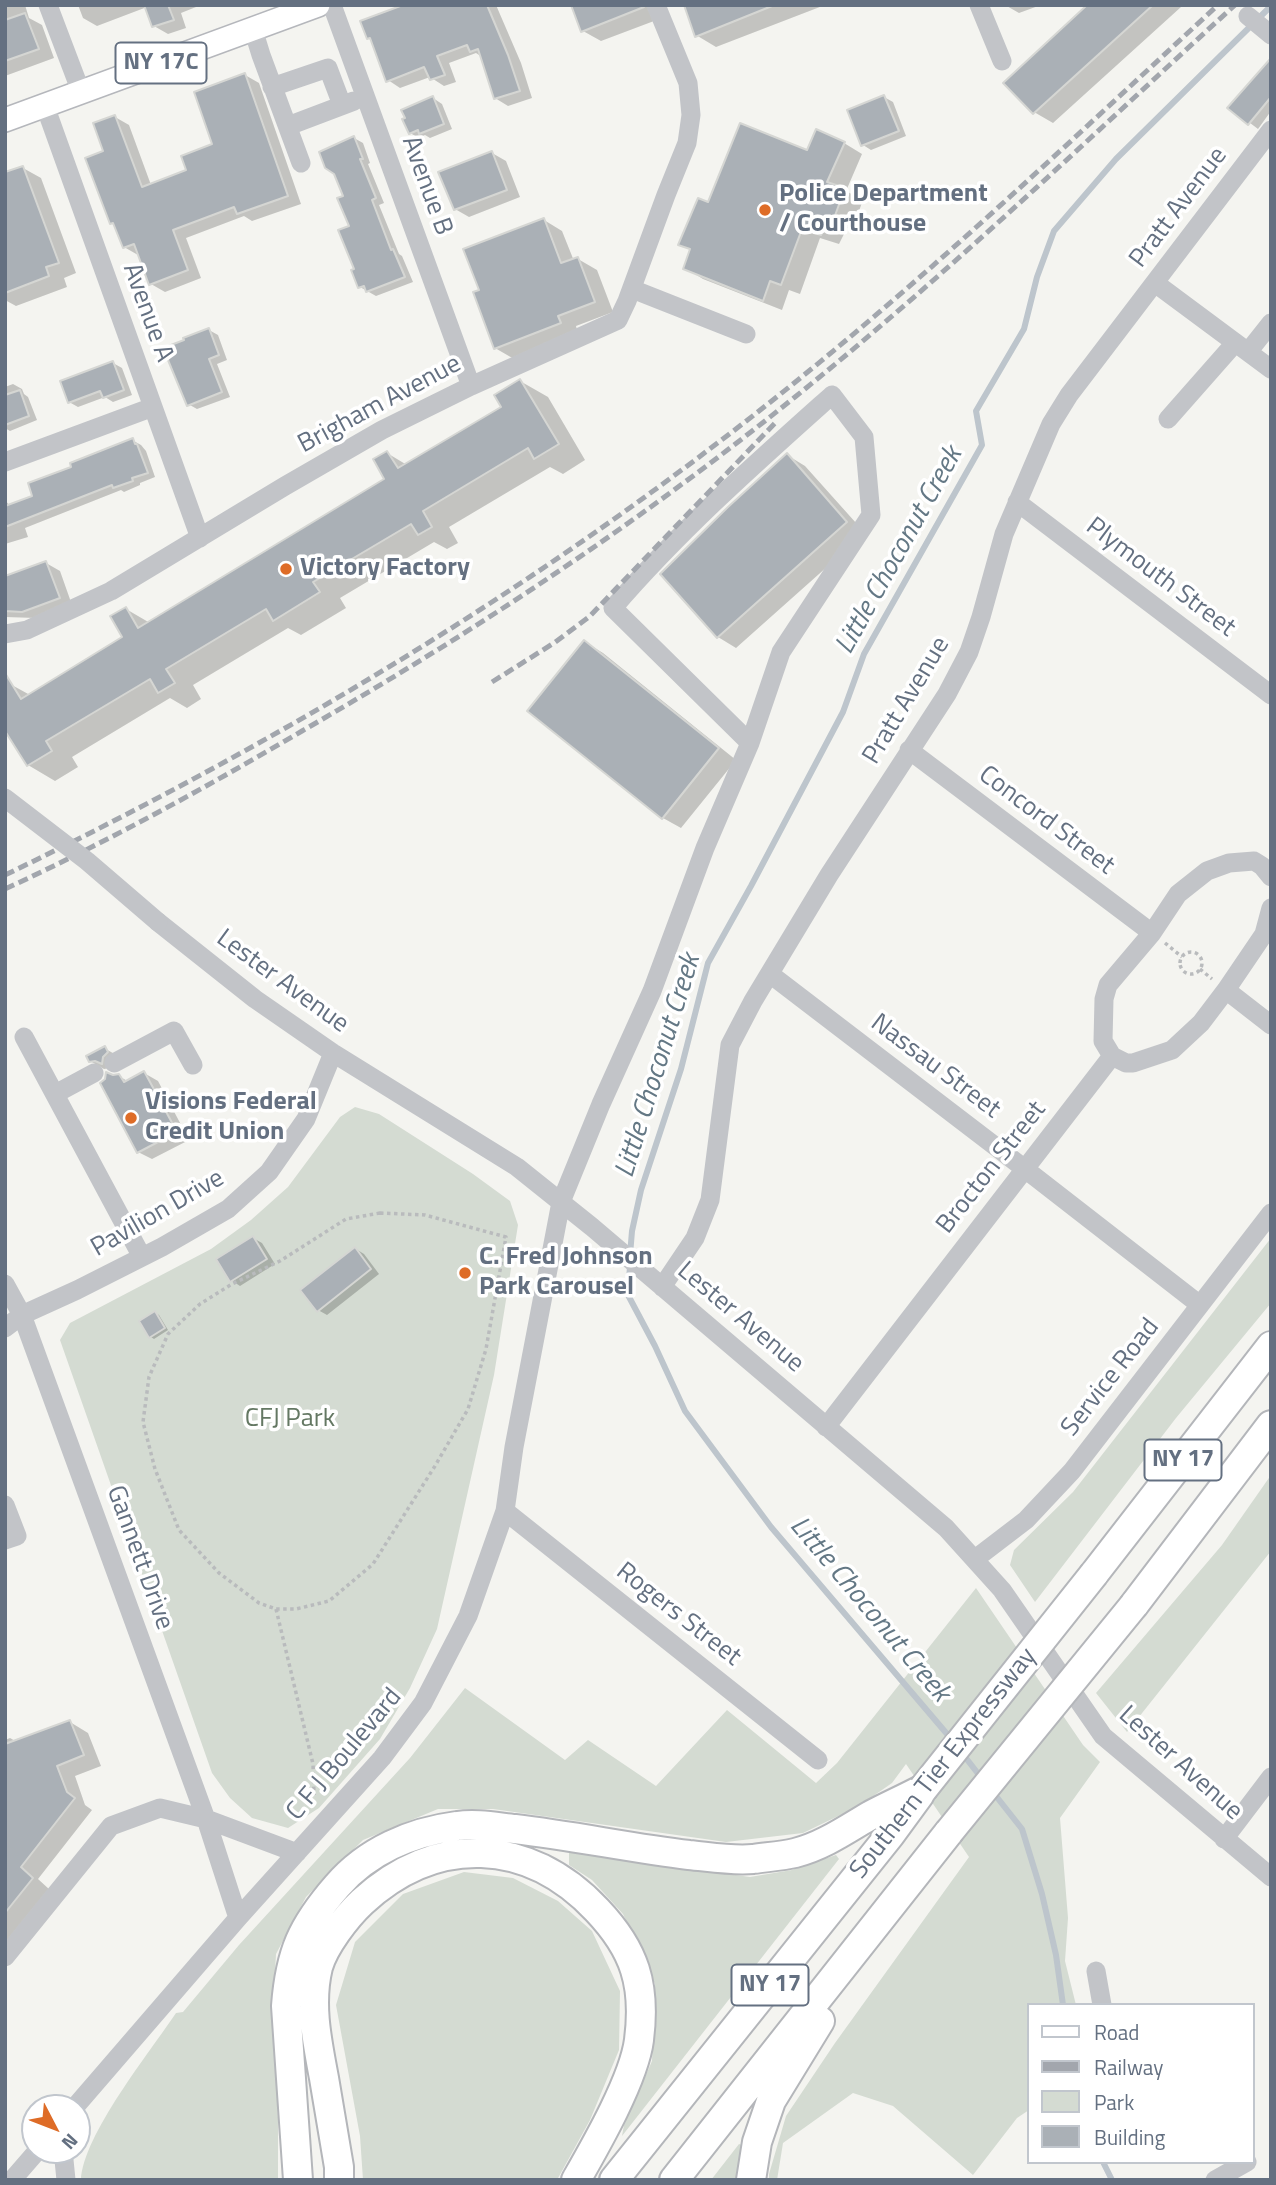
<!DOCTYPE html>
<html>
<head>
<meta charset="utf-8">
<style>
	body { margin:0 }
	#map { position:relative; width:1276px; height:2185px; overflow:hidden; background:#f4f4f0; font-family:"Titillium Web",sans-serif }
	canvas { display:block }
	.frame { position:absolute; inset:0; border:7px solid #647081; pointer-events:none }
	.legend { position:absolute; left:1027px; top:2003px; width:228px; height:161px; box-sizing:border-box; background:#fff; border:2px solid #c1c6cd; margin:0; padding:9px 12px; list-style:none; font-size:21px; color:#647081 }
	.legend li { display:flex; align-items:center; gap:14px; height:35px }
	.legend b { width:35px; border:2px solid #c1c6cd }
	.north { position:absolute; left:21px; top:2094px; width:70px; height:70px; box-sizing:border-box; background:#fff; border:2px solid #c1c6cd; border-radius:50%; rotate:132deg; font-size:19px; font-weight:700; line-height:28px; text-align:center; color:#647081 }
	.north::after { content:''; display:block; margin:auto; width:24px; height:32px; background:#de6c27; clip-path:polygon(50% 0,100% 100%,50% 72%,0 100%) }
</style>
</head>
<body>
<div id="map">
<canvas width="1276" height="2185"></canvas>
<div class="frame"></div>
<ul class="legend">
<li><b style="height:9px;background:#fff"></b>Road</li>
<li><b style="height:9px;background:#a2a6ad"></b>Railway</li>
<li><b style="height:19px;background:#d4dbd2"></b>Park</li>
<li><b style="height:19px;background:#aab0b6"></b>Building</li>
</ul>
<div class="north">N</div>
</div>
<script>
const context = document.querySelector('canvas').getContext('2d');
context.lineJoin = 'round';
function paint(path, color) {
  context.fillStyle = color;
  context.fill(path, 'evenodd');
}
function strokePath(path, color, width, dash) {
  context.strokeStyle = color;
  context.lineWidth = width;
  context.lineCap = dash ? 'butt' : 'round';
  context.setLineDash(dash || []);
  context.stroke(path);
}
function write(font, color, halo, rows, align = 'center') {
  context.font = font + ' "Titillium Web",sans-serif';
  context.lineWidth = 7;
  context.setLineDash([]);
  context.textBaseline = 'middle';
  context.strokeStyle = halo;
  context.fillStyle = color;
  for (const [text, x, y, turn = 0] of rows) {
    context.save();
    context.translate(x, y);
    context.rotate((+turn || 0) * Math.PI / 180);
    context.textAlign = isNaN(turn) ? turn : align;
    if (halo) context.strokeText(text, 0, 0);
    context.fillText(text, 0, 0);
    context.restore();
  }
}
paint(new Path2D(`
	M355,1107L379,1114L473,1174L510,1201L518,1225L494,1375L437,1629L410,1688L380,1739L319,1808L288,1828L252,1818L230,1798L212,1773L60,1340L70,1323L211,1249L251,1220L288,1187L340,1117Z
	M1271,1238V1303L1176,1418L1035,1602L1010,1565L1014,1550L1073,1492Z
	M1271,1475V1551L1127,1732L1096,1693L1222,1545Z
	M976,1588L1083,1745L1100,1762L1060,1818L1068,1918L1065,1961L1076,2005H1029V2110L1017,2118L973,2175L893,2106L853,2093L783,2143L777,2180H769V2174L786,2116L835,2043L969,1857L906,1764L892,1783L859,1806L803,1833L726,1842L493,1809H438L363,1840L306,1897L276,1954L273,2009L278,2118V2180H81C83,2135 150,2052 176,2013L183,2012L239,1945L410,1758L465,1688L565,1760L588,1740L656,1786L727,1710L816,1783L837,1763Z
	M569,1851L750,1877L792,1870L836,1855L839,1859L622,2136L624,2125L652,2061L655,1984L623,1914L592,1880L569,1865Z
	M464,1872L513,1878L558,1901L592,1931L620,1991L619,2050L590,2120L557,2180H363L360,2136L336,2005L355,1942L403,1894Z
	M739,2144L745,2146L738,2180H711Z`), '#d4dbd2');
paint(new Path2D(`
	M5,5H25L29,18L42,25L54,58L5,76Z
	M78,5H201L181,13L186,28L168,34L154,26L147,7L97,26L83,18Z
	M411,5H496L521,63L532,98L508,106L495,98L482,57L476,53L449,63L456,82L444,86L430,77L400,88L388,80L373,41L368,38Z
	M573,5H649L654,21L601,41L583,31Z
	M686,5H825L716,47L696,35Z
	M1005,5H1041L1019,13Z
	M1089,5L1181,7L1053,123L1034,112Z
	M1271,65V111L1258,129L1229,107Z
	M245,75L259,83L301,204L252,221L244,216L186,238L201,278L165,292L151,284L138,255L124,247L116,225L112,223L105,152L115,117L129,125L151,185L188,171L214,145Z
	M884,97L893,102L906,136L871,150L863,145Z
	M433,98L442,104L452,129L430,138L425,135L419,138L410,133Z
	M354,138L363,143L370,163L368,164L384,203L379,205L399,254L402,256L413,282L376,296L360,287L346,197Z
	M844,143L862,154L846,191L863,200L852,230L847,228L839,244L820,238L800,294L789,290L782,310L703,279L685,268L691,250L680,244L709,204L808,152Z
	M492,153L506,161L520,197L469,217L455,209Z
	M23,168L41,178L76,273L64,278L67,287L16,306L5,300V174Z
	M544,220L562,231L574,261L578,259L597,270L613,312L576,326L578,334L514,359L495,348L481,291Z
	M209,330L218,335L227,360L217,364L230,397L197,409L188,404Z
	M113,363L122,368L132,395L113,402L105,397L78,407L69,402Z
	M520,381L548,397L585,460L563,474L550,467L449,527L458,543L447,549L434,542L340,598L346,608L301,635L288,628L193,685L201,699L187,708L170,698L72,757L78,767L55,781L28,765L10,684L30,695L125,638L126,609L150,623L387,480V453L407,465L503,407Z
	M13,384L22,389L24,394L28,397L37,420L10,431L5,428V387Z
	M132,440L141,445L146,451L155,477L140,483V485L124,492L121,490L25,528L28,537L5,544V500L10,506L35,497L74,468Z
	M787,455L805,466L865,533L736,648L718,637Z
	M46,563L60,571L72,605L36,618L5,617V578Z
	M585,642L603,653L736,760L681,828L663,818Z
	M104,1048L118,1056L110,1068L104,1069L90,1061Z
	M144,1073L158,1081L189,1140L152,1159L138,1152L119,1076L129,1082Z
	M253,1238L262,1243L275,1264L240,1286L231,1280Z
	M356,1249L364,1254L379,1274L327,1315L318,1310Z
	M155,1313L159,1315L168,1330L154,1339L151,1337Z
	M70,1722L88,1733L101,1766L75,1776L85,1805L92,1810L38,1879L50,1890L5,1946V1740L10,1738L17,1742Z`), '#0003');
strokePath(new Path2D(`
	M630,1255L632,1231L641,1190L681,1069L708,963L751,886L843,712L864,654L982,445L976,411L1024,329L1037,277L1054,231L1116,159L1271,6
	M630,1266L628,1295L655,1346L685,1411L771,1527L953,1741
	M962,1753L983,1780
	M992,1791L1022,1829L1042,1894L1056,1955L1063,2005
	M1103,2162L1112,2180`), '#bdc5cc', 6);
const building = new Path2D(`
	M144,5H168L174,20L152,27Z
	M403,5H487L508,55L520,91L494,99L478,49L470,52L467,45L437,56L445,75L430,80L424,67L386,82L370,38L367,39L360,21Z
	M571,5H644V7L581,32Z
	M684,5H772V6L695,37Z
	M1087,5H1153L1033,114L1003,83Z
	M25,13L39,49L5,61V20Z
	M1271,58V97L1248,125L1227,108Z
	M245,73L288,196L237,214L234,207L173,230L188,270L149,285L134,244L123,248L113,223L110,224L85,158L103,151L93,123L115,115L142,187L186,170L181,156L212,144L194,92Z
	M884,95L899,131L861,146L847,110Z
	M433,96L444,124L419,134L418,130L409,134L402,119L405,118L401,110Z
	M740,123L807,150L816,129L845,142L827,182L845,188L833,221L828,219L821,235L802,229L781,285L770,281L763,301L683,269L690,249L678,245L698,198L708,202Z
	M354,136L363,159H360L376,198L372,200L391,250L393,249L405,277L366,292L364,286L358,288L351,270L354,269L338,230L349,226L337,198L343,196L334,174L325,168L319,152Z
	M492,151L507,190L454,210L438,172Z
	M23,166L59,263L46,267L49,276L5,293V172Z
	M544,218L561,263L578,257L595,302L558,316L561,323L494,349L473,292L479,290L463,249Z
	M209,328L219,355L209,359L222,392L187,406L163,348L184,340L183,338Z
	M113,361L124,390L103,398L100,391L68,403L60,381Z
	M520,379L559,444L534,459L528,448L423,511L432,527L418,535L411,524L313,582L320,592L273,621L266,609L166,669L175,683L158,693L150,679L46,741L52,751L27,766L5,731V673L21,699L122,637L110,616L126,607L138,628L384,479L373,459L387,451L398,468L501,407L494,395Z
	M20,390L29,416L5,425V395Z
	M133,438L135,444H137L148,473L132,478L133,481L113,488L112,485L5,527V506L32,496L28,483L71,467L70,463Z
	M787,453L847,522L717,638L660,574L728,507Z
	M46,561L60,598L22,612L5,611V576Z
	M584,640L719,748L662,819L527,711Z
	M105,1046L108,1052L103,1057L102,1064L95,1061L89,1062L86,1056Z
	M144,1071L177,1132L137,1153L100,1083L105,1079L106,1072L113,1075L119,1074L124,1082Z
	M253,1236L267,1259L230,1282L216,1259Z
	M355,1247L371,1269L317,1312L300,1290Z
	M155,1311L165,1328L149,1338L139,1321Z
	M70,1720L84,1755L57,1766L67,1792L75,1798L21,1867L33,1878L5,1913V1744Z`);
paint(building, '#aab0b6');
strokePath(building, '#d5d6d3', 2);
const major = new Path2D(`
	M5,120L318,5`);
const highway = new Path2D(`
	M1094,1574L1271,1346
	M1134,1605L1271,1425
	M298,2180L286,2006C290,1953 302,1926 337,1886C367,1851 411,1832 457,1826C476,1823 496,1827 515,1829C574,1836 631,1848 689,1855C710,1857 732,1861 753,1859C767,1857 782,1856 795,1853C823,1846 847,1829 871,1815C888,1806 906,1798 923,1789
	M339,2180V2167C334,2137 329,2107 324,2078C317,2041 309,2004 318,1967C324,1946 346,1917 362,1902C436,1834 528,1837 597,1910C635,1950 646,1985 639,2040C634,2079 596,2145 576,2180
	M614,2180L890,1835L920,1794
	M674,2180L949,1832
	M751,2180L757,2142L771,2101L820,2021`);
strokePath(major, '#b5b7bc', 26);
strokePath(highway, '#b4b6ba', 32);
strokePath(new Path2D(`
	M1165,943L1182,957
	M1180 963a11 11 0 1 1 22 0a11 11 0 1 1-22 0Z
	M1200,969L1212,979
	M380,1213L425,1215L506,1237L486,1349L468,1409L435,1466L373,1564L329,1601L296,1609H276L259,1603L219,1573L179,1530L155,1469L143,1422L149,1377L168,1334L200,1304L232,1284L280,1261L346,1219Z
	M276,1609L313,1764L314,1795`), '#b9bbbd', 3.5, [3.5, 3.5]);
strokePath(new Path2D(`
	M48,5L81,92
	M332,5L471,386
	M979,5L1002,61
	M1248,16L1271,35
	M253,29L261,55L301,163
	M272,87L328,68L342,105
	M45,106L200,538
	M288,126L354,101
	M1155,283L1271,369
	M632,289L746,334
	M1248,352L1271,323
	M1168,419L1235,343
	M5,462L153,407
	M1017,502L1271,695
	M5,634L27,630L111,591L285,486L382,430L471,386L618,320L627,301L666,195L687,143L691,115L688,83L656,5
	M909,750L1152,933
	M158,922L255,999L333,1053L517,1167L592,1227L946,1528L1002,1590L1103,1736L1271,1877
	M770,974L1025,1169L1200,1305
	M1226,990L1271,1025
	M24,1037L142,1257
	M1112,1056L1103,1041L1104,999L1108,985L1152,933L1178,894L1207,871L1229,863L1254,861L1262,866L1271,877
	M1112,1056L1126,1063H1133L1172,1050L1201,1023L1226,990L1264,934L1271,908
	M114,1063L174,1031L193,1065
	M55,1094L94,1073
	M5,1284L22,1315L206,1819L238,1918
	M662,1287L695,1238L710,1200L730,1045L753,1001L829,875L947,694L969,652L981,617L1004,534L1051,424L1069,395L1271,130
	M5,1328L22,1315L77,1290L162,1247L228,1209L269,1172L306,1119L333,1053
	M826,1427L1112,1056
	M5,1505L17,1536L5,1540
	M505,1511L818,1760
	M975,1559L1026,1520L1072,1471L1271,1213
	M1224,1839L1271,1777
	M5,1957L111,1826L160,1808L206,1819L297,1853
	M1096,1971L1102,2005
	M74,2108L238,1918L382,1758L423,1703L468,1616L505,1511L514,1447L561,1202L601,1104L652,991L705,848L750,743L781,652L871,515L864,437L832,395C756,463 680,530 613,608L750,743
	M63,2150L66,2180
	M12,2180L38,2150
	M1215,2180L1247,2162`), '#c2c4c8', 19);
strokePath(major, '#fff', 23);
strokePath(highway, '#fff', 28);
strokePath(new Path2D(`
	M492,682L554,643L589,617L775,423
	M5,875C252,756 489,616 707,451C888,315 1052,158 1218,5
	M5,889C107,842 205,788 302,731C474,632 640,522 795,397C948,274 1090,137 1235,5`), '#a2a6ad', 5, [10, 5]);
const highwayBridge = new Path2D(`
	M923,1789L1094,1574
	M949,1832L1134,1605`);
strokePath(highwayBridge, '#b4b6ba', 32, []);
strokePath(new Path2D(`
	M5,798L87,861L158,922`), '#c2c4c8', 19);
strokePath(highwayBridge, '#fff', 28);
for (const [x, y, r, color] of [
	[765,210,7,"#de6c27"],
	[286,569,7,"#de6c27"],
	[131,1118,7,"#de6c27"],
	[465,1273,7,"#de6c27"]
]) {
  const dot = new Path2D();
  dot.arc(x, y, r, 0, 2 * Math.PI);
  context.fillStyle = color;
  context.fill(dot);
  strokePath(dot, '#fff', 2.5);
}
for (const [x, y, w] of [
	[161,63,91],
	[1183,1460,77],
	[770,1985,77]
]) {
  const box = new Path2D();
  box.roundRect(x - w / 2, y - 20.5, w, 41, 5);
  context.fillStyle = '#fff';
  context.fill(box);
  strokePath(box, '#647081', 2);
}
write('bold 24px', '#647081', null, [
	["NY 17C",161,63],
	["NY 17",1183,1460],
	["NY 17",770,1985]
]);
write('26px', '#647081', '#fff', [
	["Avenue B",426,186,70],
	["Pratt Avenue",1179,208,-53],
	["Avenue A",147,313,70],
	["Brigham Avenue",380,405,-28],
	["Plymouth Street",1160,578,37],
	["Pratt Avenue",907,701,-59],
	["Concord Street",1046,821,37],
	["Lester Avenue",282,982,36],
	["Nassau Street",935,1067,37],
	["Brocton Street",992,1168,-52],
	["Pavilion Drive",158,1214,-30],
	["Lester Avenue",740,1318,40],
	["Service Road",1111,1378,-52],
	["Gannett Drive",139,1558,70],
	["Rogers Street",678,1615,38],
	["C F J Boulevard",345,1755,-50],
	["Southern Tier Expressway",944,1764,-52],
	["Lester Avenue",1180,1764,42]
]);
write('bold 26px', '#647081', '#fff', [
	["Police Department",779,195],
	["/ Courthouse",779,225],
	["Victory Factory",300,569],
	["Visions Federal",145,1103],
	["Credit Union",145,1133],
	["C. Fred Johnson",479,1258],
	["Park Carousel",479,1288]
], 'left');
write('26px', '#647863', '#fff', [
	["CFJ Park",290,1420]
]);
write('italic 28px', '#647885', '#fff', [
	["Little Choconut Creek",900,551,-61],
	["Little Choconut Creek",659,1066,-73],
	["Little Choconut Creek",869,1610,50]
]);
</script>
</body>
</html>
